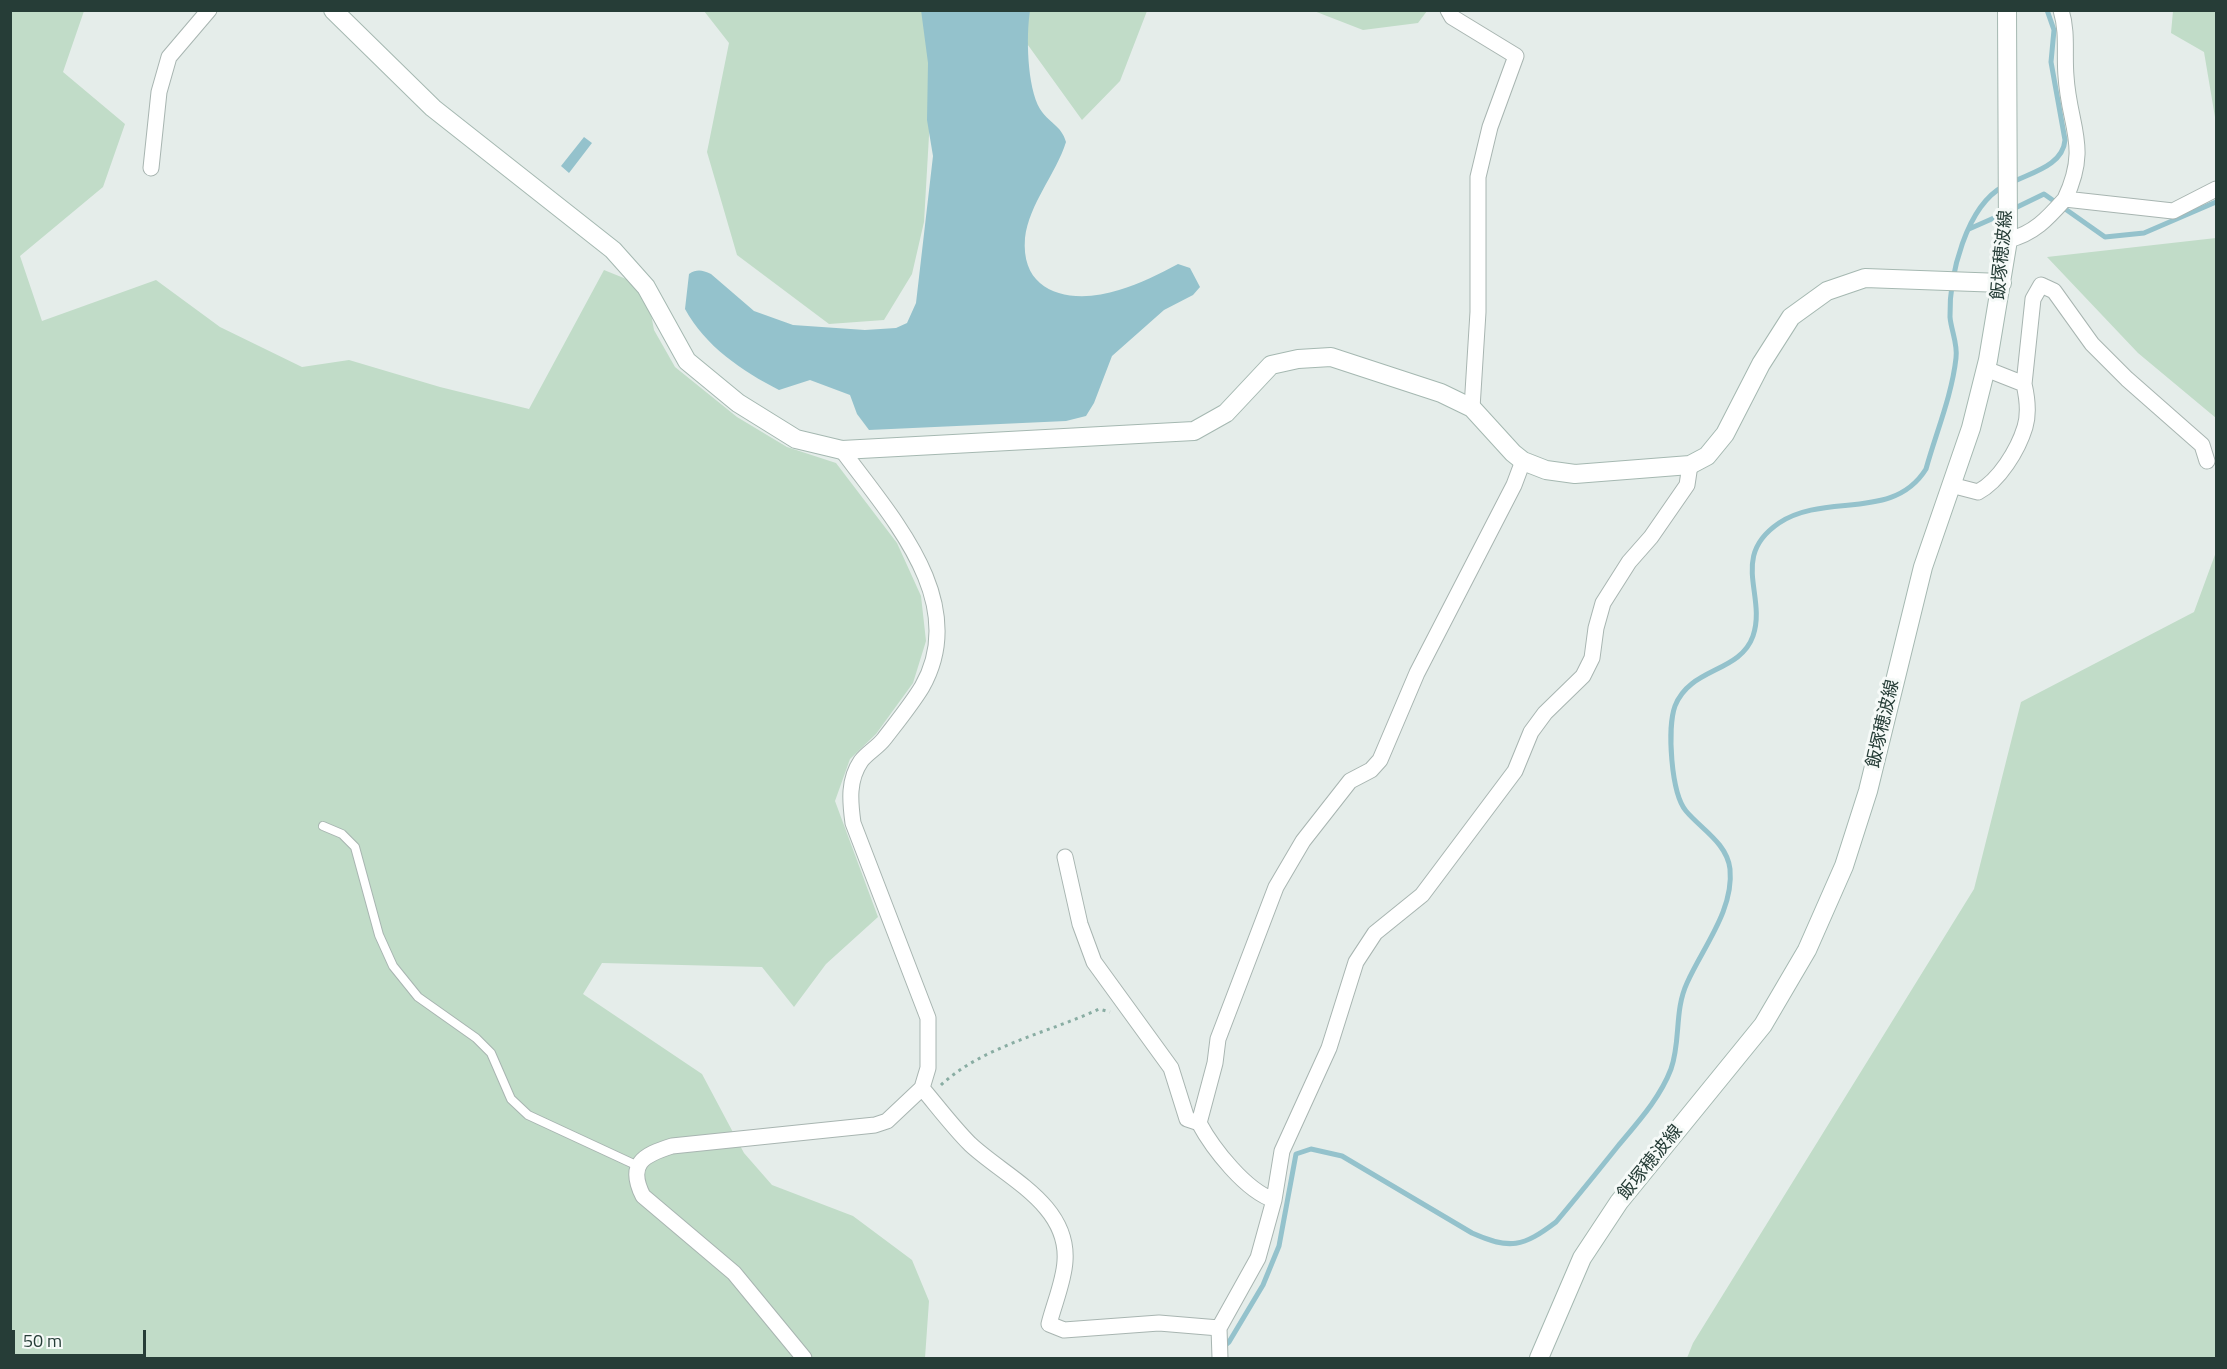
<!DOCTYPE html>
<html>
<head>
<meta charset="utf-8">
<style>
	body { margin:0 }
	#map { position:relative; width:2227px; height:1369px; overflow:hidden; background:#e5edea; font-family:"Titillium Web",sans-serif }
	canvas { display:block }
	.frame { position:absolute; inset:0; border:12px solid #263d37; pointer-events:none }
	.scale { position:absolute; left:12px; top:1330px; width:134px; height:27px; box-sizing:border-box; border:3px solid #263d37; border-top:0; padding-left:8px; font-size:18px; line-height:21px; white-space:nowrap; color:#263d37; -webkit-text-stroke:4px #f6faf8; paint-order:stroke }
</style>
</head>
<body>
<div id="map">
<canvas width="2227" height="1369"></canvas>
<div class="frame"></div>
<div class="scale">50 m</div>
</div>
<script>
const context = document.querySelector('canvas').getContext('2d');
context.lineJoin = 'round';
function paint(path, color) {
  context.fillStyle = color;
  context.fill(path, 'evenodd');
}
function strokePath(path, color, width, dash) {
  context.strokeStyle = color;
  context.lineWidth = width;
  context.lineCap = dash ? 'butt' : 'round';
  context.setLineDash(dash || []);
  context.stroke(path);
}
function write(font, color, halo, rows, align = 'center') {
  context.font = font + ' "Titillium Web","Noto Sans JP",sans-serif';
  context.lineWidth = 6;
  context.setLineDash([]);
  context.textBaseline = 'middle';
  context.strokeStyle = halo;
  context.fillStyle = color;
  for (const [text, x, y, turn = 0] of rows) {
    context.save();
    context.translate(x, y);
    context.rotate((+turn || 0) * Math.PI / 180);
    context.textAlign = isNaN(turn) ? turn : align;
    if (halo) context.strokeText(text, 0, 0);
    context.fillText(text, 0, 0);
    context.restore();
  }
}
paint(new Path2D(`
	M10,11H84L63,72L125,124L103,187L20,256L42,321L156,280L220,327L302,367L349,360L440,387L529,409L604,270L646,287L654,330L675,367L737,417L787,447L836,463L897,543L921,596L926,641L913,683L876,734L850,759L835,801L878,917L826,964L794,1007L762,967L602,963L583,994L702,1074L744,1153L772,1185L853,1216L912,1260L929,1301L925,1358H11Z
	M704,11H930L934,49L924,222L912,274L884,320L829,324L737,255L707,152L729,43Z
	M1020,11H1147L1120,81L1082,120L1020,34Z
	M1314,11L1427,10V11L1418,23L1363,30Z
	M2173,11H2216V123L2204,52L2171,33Z
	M2216,238V418L2138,353L2047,257Z
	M2216,552V1358H1687L1693,1343L1974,889L2021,702L2194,612Z`), '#c1dcc8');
paint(new Path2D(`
	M921,10L1030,11C1026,35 1027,87 1040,109C1048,122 1062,126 1066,142C1056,174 1029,204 1025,238C1020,297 1076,304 1119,290C1140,284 1159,274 1178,264L1190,268L1200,287L1193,295L1164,310L1112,356L1094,403L1086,416L1066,421L869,430L857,414L850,395L810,380L779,390C742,371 705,346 685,309L689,274C697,269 702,270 711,274L754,311L793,325L865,330L896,328L907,323L916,303L933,156L927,120L928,63Z
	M584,137L592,143L569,173L561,166Z`), '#94c2cc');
strokePath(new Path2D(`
	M2013,182C2033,172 2063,165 2065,140L2051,62L2054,30L2047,10
	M2011,210L2044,194L2105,237L2144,233L2216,202
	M1969,229L2003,214
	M1223,1347L1229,1342L1263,1285L1279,1246L1296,1154L1311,1149L1342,1156L1472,1233C1510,1250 1523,1247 1556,1222C1577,1197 1598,1171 1618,1146C1638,1122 1660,1098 1671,1069C1681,1041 1674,1011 1687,983C1703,947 1734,910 1730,869C1727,843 1701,829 1686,811C1671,793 1667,728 1675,706C1690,667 1740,673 1753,636C1767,595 1729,557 1779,523C1826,492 1893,522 1926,469C1936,433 1952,395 1956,358C1958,344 1951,330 1950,317C1949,276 1966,206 2004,186`), '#94c2cc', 5);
const lane = new Path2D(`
	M323,826L342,834L355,847L379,935L393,966L418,997L476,1038L491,1053L511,1099L528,1115L638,1166`);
const street = new Path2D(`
	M1448,10L1452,17L1516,56L1490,127L1478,177V312L1472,408
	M2061,10C2068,33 2064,53 2066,76C2069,127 2090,146 2065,199
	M151,168L159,92L169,57L209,10
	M2008,240C2034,234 2048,218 2065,199L2173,211L2216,189
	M2024,384L2033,299L2041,285L2054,291L2092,344L2127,379L2202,445L2207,461
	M1951,485L1978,492C1999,481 2018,450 2025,427C2029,414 2027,397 2024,384L1986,369
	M1065,857L1080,924L1094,962L1171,1068L1187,1119L1199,1123
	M922,1088C938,1107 953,1127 970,1144C1005,1177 1069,1204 1065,1261C1064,1281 1054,1304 1049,1324L1064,1330L1159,1323L1219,1328
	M1274,1200C1246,1191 1213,1149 1199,1123L1215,1063L1218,1039L1276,887L1303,841L1350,781L1371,770L1380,760L1417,673L1514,485L1523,461
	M804,1358L734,1273L643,1196C627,1164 643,1155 672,1146L875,1125L887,1121L922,1088L928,1068V1018L853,823C850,801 848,780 861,761C867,753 878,747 884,739C897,722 911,705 922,687C971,601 890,516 842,450
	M1220,1358L1219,1328L1258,1258L1274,1200L1282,1151L1329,1048L1356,962L1375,933L1422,895L1515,771L1531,732L1545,713L1583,676L1592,658L1596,628L1603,603L1629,562L1651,537L1687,485L1690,465`);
const secondary = new Path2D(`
	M333,10L433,108L613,250L646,287L687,361L738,403L796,439L842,450L1194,431L1226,413L1271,365L1298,359L1331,357L1441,393L1472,408L1513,453L1523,461L1546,470L1575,474L1690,465L1707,456L1725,434L1761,364L1791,317L1827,291L1865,278L2002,283
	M1539,1358L1582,1258L1619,1202L1763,1025L1807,950L1844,866L1868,791L1923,567L1971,428L1988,360L2008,240L2007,10`);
strokePath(lane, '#a8b5b1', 10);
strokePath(street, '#a8b5b1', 17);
strokePath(secondary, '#a5b8b1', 20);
strokePath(new Path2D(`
	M941,1085C983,1046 1048,1033 1099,1009L1110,1012`), '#89ada3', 3, [3, 4.5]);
strokePath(lane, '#fff', 8);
strokePath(street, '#fff', 15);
strokePath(secondary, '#fff', 18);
write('18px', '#263d37', '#f6faf8', [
	["飯塚穂波線",2003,255,-85],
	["飯塚穂波線",1884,724,-77],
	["飯塚穂波線",1651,1163,-51]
]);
</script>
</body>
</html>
